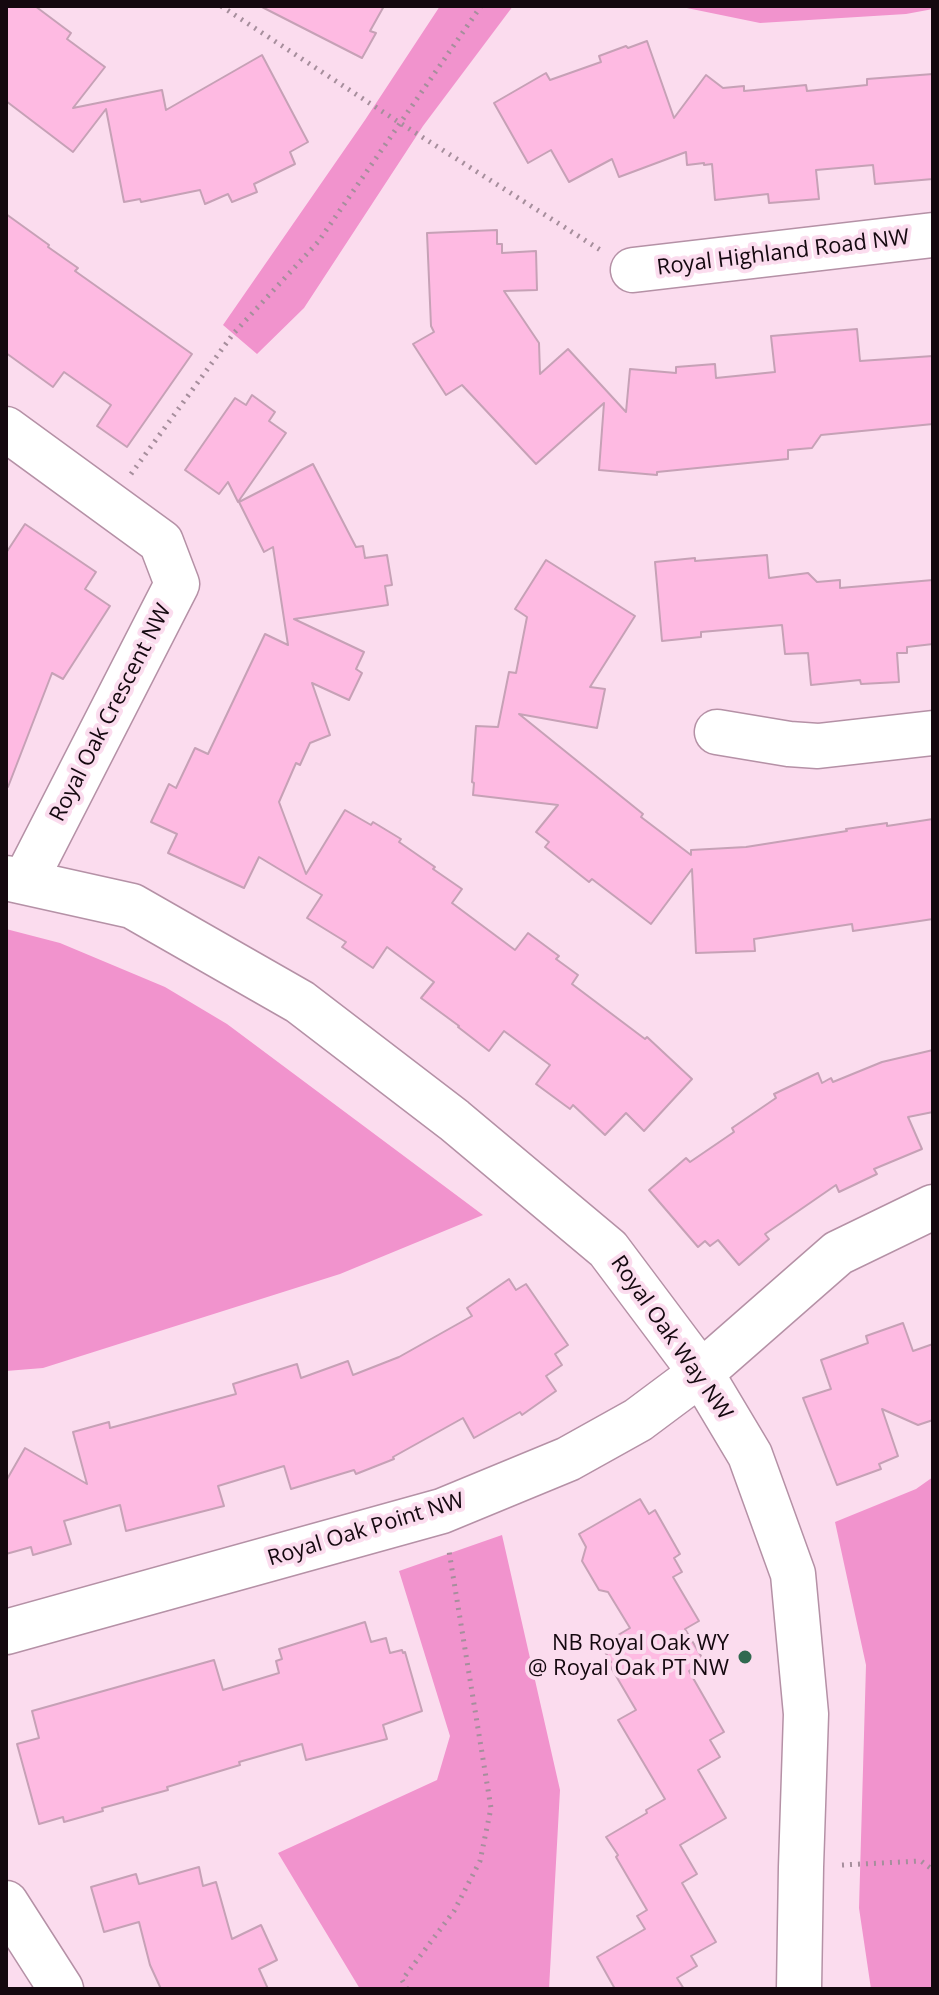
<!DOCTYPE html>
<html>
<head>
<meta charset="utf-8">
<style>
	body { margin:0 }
	#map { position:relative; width:939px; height:1995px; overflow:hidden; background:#fbdcee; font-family:"Open Sans",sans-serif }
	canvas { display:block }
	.frame { position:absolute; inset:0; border:8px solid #14080f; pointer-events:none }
</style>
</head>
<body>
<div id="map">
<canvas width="939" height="1995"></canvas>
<div class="frame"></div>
</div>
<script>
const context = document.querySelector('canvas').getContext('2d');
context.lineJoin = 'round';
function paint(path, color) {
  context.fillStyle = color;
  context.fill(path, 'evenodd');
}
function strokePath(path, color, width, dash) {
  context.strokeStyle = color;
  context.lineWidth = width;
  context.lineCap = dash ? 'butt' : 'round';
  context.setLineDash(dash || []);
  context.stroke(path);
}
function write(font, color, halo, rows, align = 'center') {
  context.font = font + ' "Open Sans",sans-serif';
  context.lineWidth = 8;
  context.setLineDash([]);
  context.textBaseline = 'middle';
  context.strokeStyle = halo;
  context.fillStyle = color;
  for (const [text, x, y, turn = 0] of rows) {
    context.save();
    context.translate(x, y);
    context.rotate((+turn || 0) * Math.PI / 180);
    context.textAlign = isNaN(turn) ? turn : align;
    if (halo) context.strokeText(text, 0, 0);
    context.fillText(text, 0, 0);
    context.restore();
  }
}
paint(new Path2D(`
	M440,6H513L423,126L304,308L257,354L223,325L365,120Z
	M677,6H933V9L906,14L760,23Z
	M6,929L60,943L165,987L227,1024L483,1215L340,1274L43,1368L6,1371Z
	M933,1477V1989H871L859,1908L866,1665L835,1522L916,1489Z
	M502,1535L560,1790L549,1989H360L278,1853L437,1780L450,1736L399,1571Z`), '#f193cd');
const building = new Path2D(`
	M6,6H35L71,33L67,39L105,67L73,108L162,90L166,110L262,55L308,142L290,152L295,164L254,184L257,192L232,202L228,194L205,204L200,190L141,202L140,199L124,202L106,109L73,152L6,101Z
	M260,6H384L370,31L376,33L362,58Z
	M647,41L674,118L706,75L723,88L744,86V91L806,85L807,91L867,85V79L933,74V179L875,184L873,165L816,170L819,199L769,203L768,194L715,200L712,164L704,165V163L687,165L686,152L619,177L612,159L569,182L551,150L528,163L494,103L546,73L550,80L601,62L599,56L626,46L628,48Z
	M6,214L49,245L48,247L78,268L75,271L192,354L127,447L97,426L111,405L64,372L53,387L6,353Z
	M497,230V244H502V253L536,251L537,290L504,291L539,343L540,374L568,349L626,412L630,369L676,373V367L715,364L716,378L775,372L771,336L857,329L860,361L933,356V424L821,435L812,448L788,450V459L657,472V475L599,470L604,403L536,464L462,385L446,395L413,344L434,332L431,326L427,233Z
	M252,395L275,412L269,421L286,433L238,502L228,482L219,494L185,470L235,398L246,405Z
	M313,464L356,547L363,546L365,558L387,555L392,585L385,586L388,605L294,619L364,652L356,669L362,673L349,700L312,683L330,735L310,743L300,765L296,763L279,802L306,874L345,810L371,825L373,822L401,839L399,842L435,867L433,869L462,889L452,903L515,950L528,933L559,956L556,959L578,975L572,984L645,1039L647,1037L692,1079L644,1131L626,1113L605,1135L573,1105L570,1109L536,1084L550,1065L504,1031L489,1051L458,1027L459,1026L421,998L434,982L387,947L373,968L342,947L346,942L307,918L322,895L259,857L244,888L168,853L177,834L151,822L169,784L176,788L195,748L208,754L265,634L288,645L273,547L264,552L239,502Z
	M25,524L96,572L85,589L110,606L63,679L52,673L8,787H6V553Z
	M767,555L769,578L808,573L817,582L840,580V588L933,580V644L907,647V653H897L899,682L861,684L860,680L811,685L808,653L785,654L782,625L701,632V637L662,641L655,562L695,558V561Z
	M546,560L635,616L590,687L605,689L597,728L519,714L643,814L641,817L691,855V850L746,847L847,831L846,829L887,823V826L933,819V919L853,931L852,924L754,939L755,951L696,953L692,869L651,924L592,879L589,882L545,847L549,842L536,832L558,805L473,795L474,783L472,782L476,726L498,727L509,672L516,673L527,617L515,609Z
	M933,1050V1112L908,1117L922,1149L874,1169L877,1174L839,1192L836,1185L765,1234L769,1239L739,1265L718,1240L710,1246L705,1241L698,1247L649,1190L686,1158L690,1162L734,1132L732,1128L776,1098L774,1094L818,1073L822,1083L831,1078L833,1082L882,1062Z
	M509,1279L516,1290L526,1284L568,1345L555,1354L562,1365L546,1376L556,1391L522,1415L520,1412L474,1438L463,1418L393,1457L394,1459L356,1474L354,1470L291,1489L284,1466L218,1486L224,1506L126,1531L120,1505L64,1521L71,1544L33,1555L31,1547L6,1554V1481L25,1448L87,1484L73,1432L109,1422L110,1428L236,1394L233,1384L297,1364L301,1378L348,1361L353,1375L399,1357L472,1316L467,1308Z
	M903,1323L913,1351L933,1344V1420L918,1425L882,1409L898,1456L879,1464L881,1469L837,1485L803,1398L831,1389L821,1360L868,1343L866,1336Z
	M640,1499L649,1514L655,1510L680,1554L674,1558L682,1572L673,1577L699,1621L685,1629L704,1661L689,1671L724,1732L710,1740L720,1757L698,1770L726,1818L680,1845L697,1874L682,1883L716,1942L691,1956L697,1966L677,1978L684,1989H615L597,1957L645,1929L637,1916L647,1910L616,1857L618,1855L606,1837L647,1813L646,1810L665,1799L618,1720L636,1710L609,1664L611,1662L601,1645L630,1628L608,1592L599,1590L582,1561L586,1547L579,1534Z
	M365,1622L371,1642L386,1638L390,1653L402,1650L403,1653L405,1652L422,1711L383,1725L387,1739L306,1760L302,1744L239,1762L240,1765L167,1787L168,1790L102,1808L103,1811L64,1822L63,1817L39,1824L17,1744L39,1738L32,1711L214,1660L223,1690L279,1673L276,1661L282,1659L279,1649Z
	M199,1867L203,1886L216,1882L232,1939L261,1925L277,1960L259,1969L268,1989H161L150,1965L139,1922L104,1932L91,1887L136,1874L139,1884Z`);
paint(building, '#febae2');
strokePath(building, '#c6a1b6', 2);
const minor = new Path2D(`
	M633,270L933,235
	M6,429L161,542L177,584L25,881
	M717,732L789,744L818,746L933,733
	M6,878L132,906L300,1002L454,1120L608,1249L701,1373L750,1455L793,1574L806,1714L801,1867L799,1989
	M6,1632L442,1511L568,1459L638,1420L701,1373L838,1253L933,1207
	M6,1903L61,1989`);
strokePath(minor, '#b591a6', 47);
strokePath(new Path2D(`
	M221,6L400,123L602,251
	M131,474L233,334L318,242L481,6
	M842,1865L921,1861L933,1870
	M407,1989L402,1980L454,1911L480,1861L491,1808L449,1551`), '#a68e9c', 5, [2, 6]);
strokePath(minor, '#fff', 44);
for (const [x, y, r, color] of [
	[745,1657,8,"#316950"]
]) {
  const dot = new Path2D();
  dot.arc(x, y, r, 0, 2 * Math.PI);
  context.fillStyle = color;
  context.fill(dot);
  strokePath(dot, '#fbdcee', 3);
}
write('22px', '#14080f', '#fbdcee', [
	["Royal Highland Road NW",783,253,-7],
	["Royal Oak Crescent NW",111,713,-63],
	["Royal Oak Way NW",671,1338,55],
	["Royal Oak Point NW",366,1530,-17]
]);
write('22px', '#14080f', '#fbdcee', [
	["NB Royal Oak WY",729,1644],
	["@ Royal Oak PT NW",729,1669]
], 'right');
</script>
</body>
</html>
